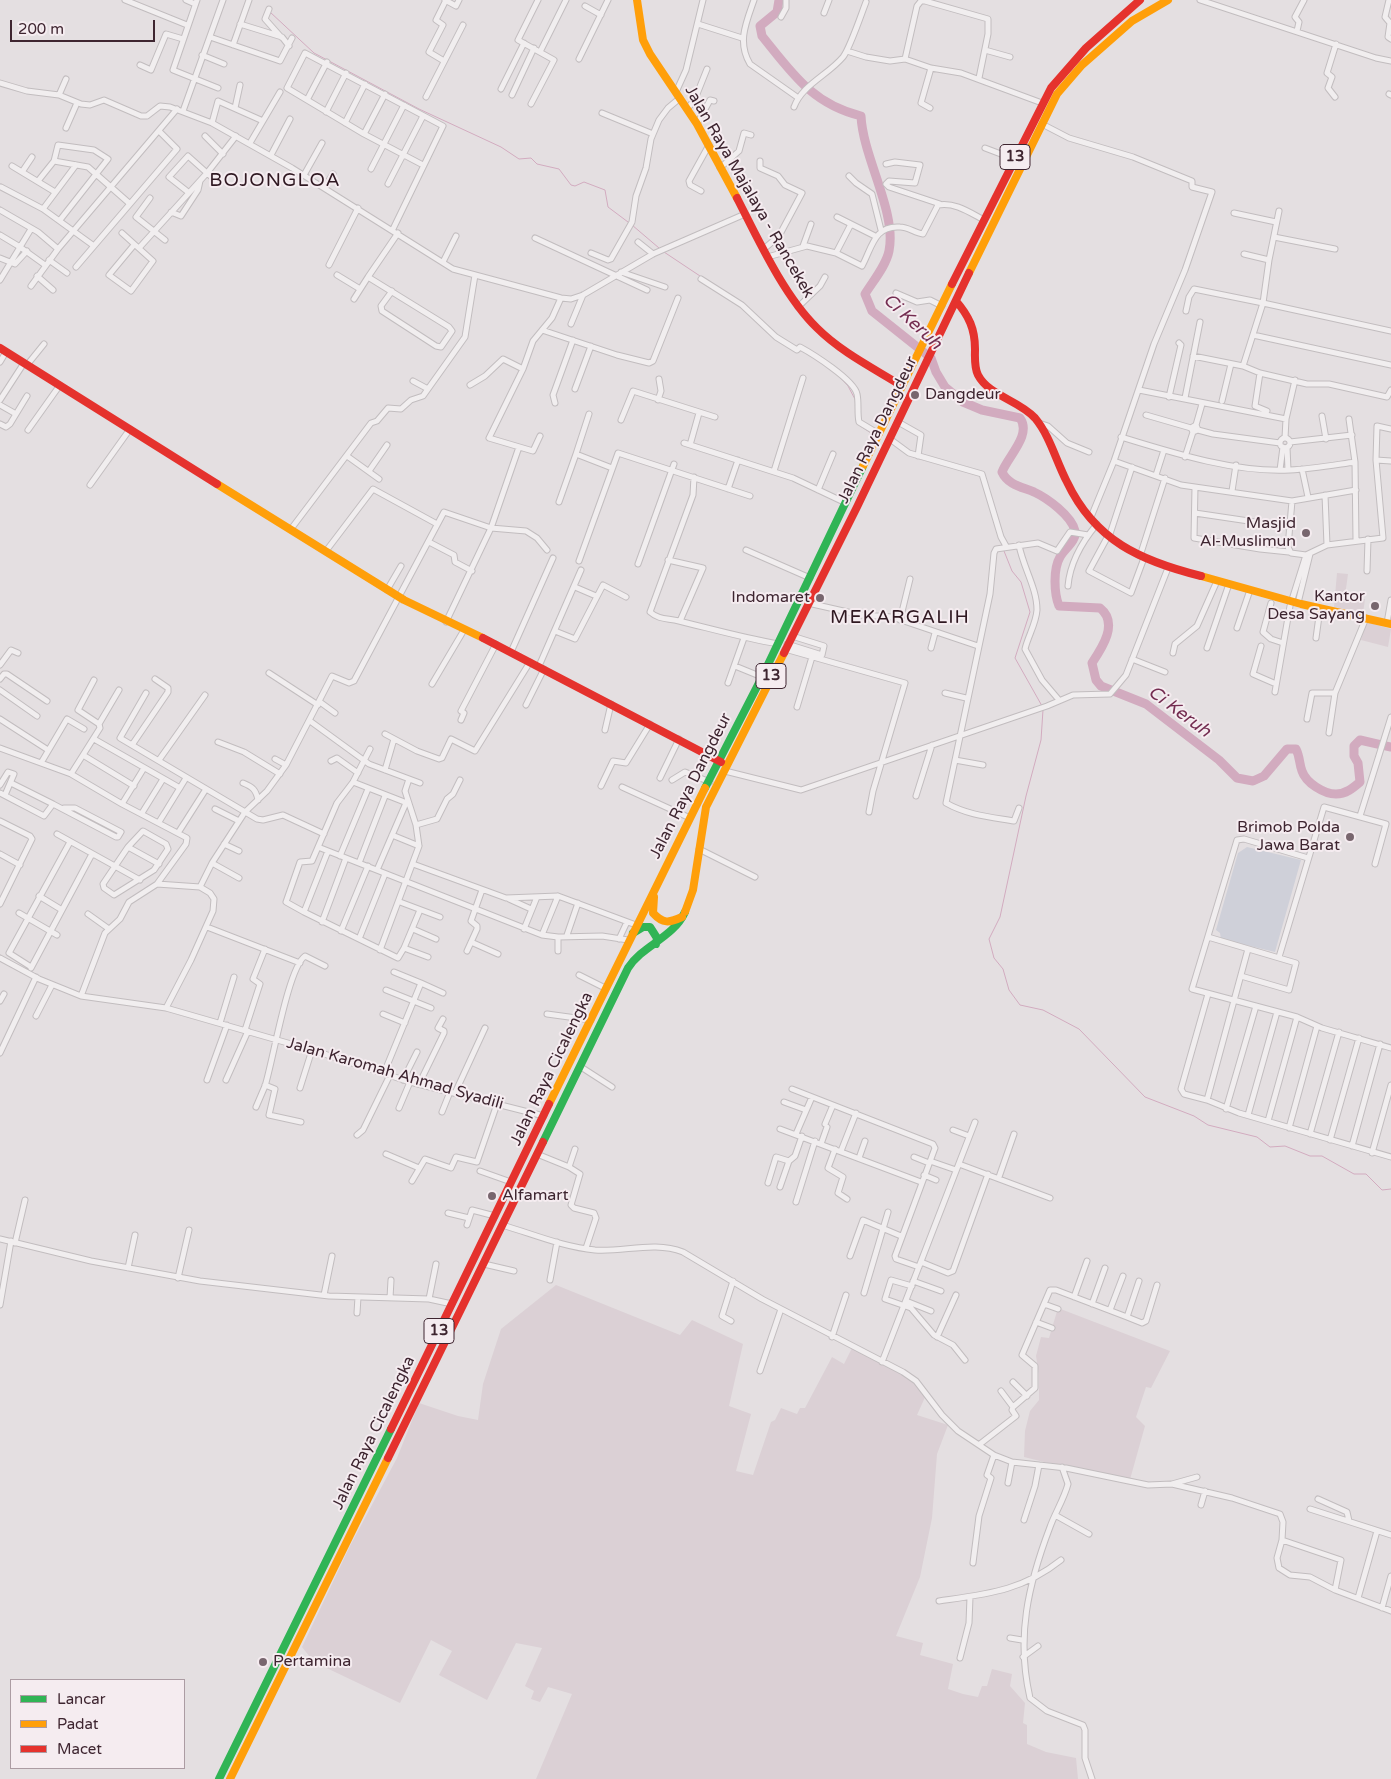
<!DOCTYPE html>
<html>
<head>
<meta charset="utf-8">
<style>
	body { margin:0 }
	#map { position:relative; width:1391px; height:1779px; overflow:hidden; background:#e4dfe1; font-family:"Varela Round",sans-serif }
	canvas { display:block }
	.legend { position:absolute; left:10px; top:1679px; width:175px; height:90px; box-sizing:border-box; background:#f5ecf0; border:1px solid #ac9ca3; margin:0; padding:6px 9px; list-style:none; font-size:15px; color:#3e2530 }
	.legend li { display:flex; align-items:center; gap:10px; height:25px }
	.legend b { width:25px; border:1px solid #ac9ca3 }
	.scale { position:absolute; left:10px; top:20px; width:145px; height:22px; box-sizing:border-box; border:2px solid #3e2530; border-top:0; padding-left:6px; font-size:15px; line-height:18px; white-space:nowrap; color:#3e2530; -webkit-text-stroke:4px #f5ecf0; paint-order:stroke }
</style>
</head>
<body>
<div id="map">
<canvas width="1391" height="1779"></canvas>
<ul class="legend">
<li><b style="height:6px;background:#30b455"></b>Lancar</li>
<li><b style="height:6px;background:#ff9f0a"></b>Padat</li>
<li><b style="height:6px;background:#e5322d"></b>Macet</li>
</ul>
<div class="scale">200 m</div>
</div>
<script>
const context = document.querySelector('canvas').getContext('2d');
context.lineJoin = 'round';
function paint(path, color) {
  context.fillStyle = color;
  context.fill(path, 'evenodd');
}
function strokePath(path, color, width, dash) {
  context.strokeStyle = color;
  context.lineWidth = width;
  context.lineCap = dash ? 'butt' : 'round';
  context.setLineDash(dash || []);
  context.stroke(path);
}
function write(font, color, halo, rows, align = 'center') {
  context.font = font + ' "Varela Round",sans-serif';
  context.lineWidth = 4;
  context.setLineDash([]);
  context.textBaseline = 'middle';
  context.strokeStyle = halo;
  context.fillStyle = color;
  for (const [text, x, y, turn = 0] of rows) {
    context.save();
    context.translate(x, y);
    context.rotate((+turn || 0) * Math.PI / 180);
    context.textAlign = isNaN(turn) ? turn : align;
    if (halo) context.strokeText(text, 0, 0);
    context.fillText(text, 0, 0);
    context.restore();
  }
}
paint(new Path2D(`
	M1337,573L1348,574L1345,596L1365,599L1363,613L1334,607Z
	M1366,622L1391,629L1388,647L1361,640Z
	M556,1285L680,1335L692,1320L743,1344L729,1406L751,1414L736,1471L753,1475L771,1422L775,1420L781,1408L797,1414L800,1408H805L832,1357L844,1364L852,1348L912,1380L926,1395L917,1415L948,1425L937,1454L932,1518L920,1577L896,1636L923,1643L920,1655L953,1664L948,1689L963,1694L978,1697L982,1686H987L992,1669L1012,1674L1010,1686L1025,1703L1023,1723L1027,1725V1744L1046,1752L1076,1758L1078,1779H536L572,1694L548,1687L540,1702L531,1699L534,1691L525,1686L542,1648L516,1643L487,1700L439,1675L452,1651L431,1640L400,1703L314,1662L302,1647L350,1546L397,1458L419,1403L458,1416L478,1420L483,1384L501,1329Z
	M1058,1308L1170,1351L1151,1388L1146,1387L1136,1417L1145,1426L1129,1483L1024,1457L1025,1431L1030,1411L1039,1400V1374L1036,1356L1041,1337L1049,1338Z`), '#dbd0d5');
paint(new Path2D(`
	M1247,847L1301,860L1275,952L1221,939L1220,933L1216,930L1238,853Z`), '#cfd0d9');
strokePath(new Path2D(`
	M270,12L314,53L419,109L501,147L519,159L531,158L537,164L559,169L571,185L575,186L584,182L605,190L608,207L628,222
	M632,225L659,248
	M664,252L700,276
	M712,283L736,298
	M839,376L848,386L856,401
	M859,425L874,435
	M912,456L920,459
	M1004,551L1012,571L1021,582L1030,612L1015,658L1042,706
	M1043,710L1041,740L1026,796L1000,917L989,939L994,958L1003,969L1009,990L1020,1005L1043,1010L1079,1029L1145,1097L1194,1116L1208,1125L1257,1137L1270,1147L1285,1146L1310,1156H1322L1354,1174H1366L1382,1190L1391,1189`), '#d2abbf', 1);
strokePath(new Path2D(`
	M779,0L777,12L760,26L762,36C792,73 812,104 861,116C863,158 897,212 889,251C886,266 873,281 865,294L872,311L931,358L936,372L945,387L963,402L982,410L1020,418C1032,435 1008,456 1002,472C1008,485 1022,487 1034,492C1047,498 1072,516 1075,531C1077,541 1064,549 1060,557C1053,569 1054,593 1059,606L1100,608C1119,623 1102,648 1092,663L1096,680L1101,686L1146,704L1219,760L1237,778L1253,781L1264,776L1287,749H1296C1300,757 1299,763 1302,771C1306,783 1324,794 1336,794C1346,794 1353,788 1360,782L1358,763L1354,756V746L1360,740L1391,747`), '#d2abbf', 9);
const street = new Path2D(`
	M125,0L187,25
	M186,0L195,4
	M197,0L173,70L218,88
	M445,0L456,6L459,0
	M754,0C746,23 737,42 750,64L797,97
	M1200,0L1376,58L1391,61
	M1389,0L1385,17L1390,23L1388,37L1391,39
	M585,6L601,15
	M269,9L265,19L281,37
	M824,13L829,0
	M781,17L786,8V0
	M240,24L282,37L289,46
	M698,24L742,38
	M1297,31L1299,22L1295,17L1304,0
	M210,37L280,61L292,38
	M233,45L249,0
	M985,50L1010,57
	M847,51L866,57L890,61L905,59L931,68L961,73L1042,103
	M540,52L566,0
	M202,55L224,64
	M579,59L608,0
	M905,59L917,6L921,1H925L988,19V34L979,78
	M444,61L429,52L443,25L436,20L446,0
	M140,65L151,70L166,34L183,39
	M0,83L27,91L59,95L81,104L90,105L104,100L141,116H147L160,106L170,107L212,123L292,168L453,269L561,298L571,299L583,295L653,254L745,214
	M501,89L524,43
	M676,92L686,70L703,0
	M1389,94L1391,95
	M59,95L66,79
	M512,95L534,48
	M426,97L463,25
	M1335,97L1328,88L1332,77L1327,73L1336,44
	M307,100L327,62
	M531,104L554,60L518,40L538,0
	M794,107C802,85 828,75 843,57C850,48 861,15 866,2
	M235,108L240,85
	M688,108L695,99L707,69
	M930,108L921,103L931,68
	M183,111L223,0
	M326,112L346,73
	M602,113L653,134
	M212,123L218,101L263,121
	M345,123L365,84
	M697,124L710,100L714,101
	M1042,124L1069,138L1133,157L1192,181V187L1212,192L1185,270L1154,344L1114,461L1091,517
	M66,128L77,103
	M364,134L385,94
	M205,136L223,154
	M250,143L280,92
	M985,148L1014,159
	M271,155L290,119
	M54,161L88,167L129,203
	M760,161V168L778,176L785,185L802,193L779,236L765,248
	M886,164L895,162L920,165L915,183L889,181L886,184L889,187L940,204
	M12,166L55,192
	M720,168L739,151L744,133L751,135
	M371,169L404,105
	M22,172L32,157
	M304,175L322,143
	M849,176L856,183L872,194L881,230
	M38,181L54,161L58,145L94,150L108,159L60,220
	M388,184L423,116
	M1,187L43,209L94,246
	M324,188L333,174
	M701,191L690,185L689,181L709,145
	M188,192L169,177L188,156L217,182
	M150,198L136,217L165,240
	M43,209L76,165
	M0,210L38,232L58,249
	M171,212L181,216L198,190L200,181
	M1234,213L1276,222
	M837,217L851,224
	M393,229L443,126L305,53L287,88L364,134L423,165
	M122,233L153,261L131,291L109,275L134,245
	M0,235L20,247L45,265
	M1274,237L1335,249
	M535,238L647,290
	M638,242L653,254
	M803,246L811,224
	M139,248L207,173L236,136
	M591,253L608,260L611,259L632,222L636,196L646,168L651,139L659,120L668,108L680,98
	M836,253L851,224L875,236
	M771,256L807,246L836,253L862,266C872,248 874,225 900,227C908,227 915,233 923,234L938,205C955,202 969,212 984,220
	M0,258L15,264L27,251
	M49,260L67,273
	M1269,260L1279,211
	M443,262L456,236
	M329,265L358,208
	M76,267L177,149L159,131
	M621,272L665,287
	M337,275L360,289
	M37,276L53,290
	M701,279L742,305L776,337L797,350L800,347C813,354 854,380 857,394C859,403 857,413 859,422L879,434
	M0,280L31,229
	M31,286L58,249L177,109
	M392,291L381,306L382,311L436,346L441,347L452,331L449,327L368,277L398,233
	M896,293L917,302L930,300L942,306
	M354,299L368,277
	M798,307L820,286L825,277
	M1186,311L1189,297L1194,289L1263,303L1269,260L1244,254
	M571,324L583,295
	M542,330L617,355L649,363L653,361L678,298
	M1253,335L1391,365
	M1193,356L1243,366L1263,303L1391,331
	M0,362L6,352
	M27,365L44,344
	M1243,366L1260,373L1307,384H1329L1387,397L1391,390
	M523,369L533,341L552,318L561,298
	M1260,373L1255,406L1267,411
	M413,381L428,389
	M470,385L485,376L503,359L523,369L489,438L533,451L540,436
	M575,389L591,346
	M1139,390L1286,419L1285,438
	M1169,397L1181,345L1179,343
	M1185,398L1200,322
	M0,400L24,363
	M658,400L661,391L659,379
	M1222,401L1231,364
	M555,403L553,395L573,340
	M0,405L16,414
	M589,414L576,454L612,468
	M1146,415L1191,428L1196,425L1198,430L1193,432L1191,428
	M1322,416L1326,439
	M1286,419L1295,380
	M1349,419L1355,462L1356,540
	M621,420L633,391L715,417
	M898,422L921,435L918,456
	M1039,423L1048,426L1067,443L1089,452
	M0,424L6,427L10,424L27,396
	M1196,425L1202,404
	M28,430L60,385
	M1198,430L1213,434L1280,443
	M1121,437C1173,453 1236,473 1290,470C1312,469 1334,465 1355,462
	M1280 443a5 5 0 1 1 10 0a5 5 0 1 1-10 0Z
	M890,439L909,453L982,474L1001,537L1006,546
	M1290,442L1352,435
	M684,443L793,478L846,503
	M690,445L699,413
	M1287,447L1288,470
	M347,456L379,479
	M1185,457L1193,432
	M1376,460L1391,461
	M1114,461L1181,485L1292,501L1356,490
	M1302,469L1308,497
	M1280,470L1283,447
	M369,471L387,445
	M774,471L803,378
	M1156,475L1164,450
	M694,477L693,495L650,612C659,620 668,618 679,621C712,629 744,638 778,644
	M90,485L130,429
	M1195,487L1194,538L1260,549L1289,552
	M728,489L738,460
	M818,490L833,454
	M1232,491L1236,465
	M1325,495L1327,545
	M1292,501L1288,547L1291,553L1306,555L1327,545L1383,538L1376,460L1377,426L1391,429
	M559,502L576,454
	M1195,513L1289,527
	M291,529L371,423L377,421L388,408L401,409L411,400L423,396L465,337L475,275
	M1108,536L1089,571L1131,593L1144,558
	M1109,537L1132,467
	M429,542L454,555L455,562L472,571
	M1019,545C1023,567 1037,588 1037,610C1036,624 1028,636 1025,649L1042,680L1059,700
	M746,550L810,578
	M326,551L373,489L437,524
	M1140,556L1165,478
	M668,560L703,568L680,621
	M579,561L618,453L750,496
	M638,564L674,464
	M1367,571L1368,539
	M1068,586C1070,562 1082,542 1097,524
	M575,587L596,596
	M387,590L401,566
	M808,603L861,615L892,617L978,646
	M1271,603L1263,632L1271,639L1283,643
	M1298,603L1310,554
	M900,620L910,579
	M446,622L491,528L519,447
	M1387,623L1391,600
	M1237,628L1250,590
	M555,631L575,639L603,585L626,597
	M1316,638L1320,609
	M787,644L822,655L824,646L792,636
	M1261,646L1253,674L1276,684
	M931,648L935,633
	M1207,648L1229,584
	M785,649L905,683L873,791L869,812
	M511,652L553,558
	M1173,653L1175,644L1197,626L1217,581
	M1132,659L1165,672
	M0,665L11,650L18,653
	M539,666L581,570
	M735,666L762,677
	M269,673L318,705
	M0,679L4,674H7L47,701
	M728,683L744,638
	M432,684L464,630
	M0,690L37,716
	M1275,692L1290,606L1306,555
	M146,693L120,738L257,819L263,820L283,815L324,834
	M945,693L966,698
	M320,702L335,713
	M526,705L544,669
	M797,707L812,657
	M0,719L48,750
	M1307,719L1312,693H1335L1366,618
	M461,720L464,713L461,711L496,644
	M310,721L369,764L420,783
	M99,724L119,690
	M605,730L611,704
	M1329,733L1335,693
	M385,734L417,751L439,759L442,758L451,739L475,751L530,662
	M94,739L180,788
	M218,742L244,752L280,774
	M132,745L168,692V688L155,679
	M0,748L71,774L122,804L187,838L186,844L157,884
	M83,755L134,786
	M275,759L286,765
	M159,760L205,695
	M955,760L983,765
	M331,761L337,758L358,773
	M41,763L67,719L84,729
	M385,770L394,739
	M725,771L801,790L1047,706L1073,695L1110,694L1126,675L1168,568
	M71,774L100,728L99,724L78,710L94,680
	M660,778L679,739
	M672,780L685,772L710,782
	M353,782L407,803
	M11,783L53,804
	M243,783C253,787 256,790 258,800
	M0,785L8,772L14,774L5,795
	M601,786L613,761L626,763L650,724
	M622,787L690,818
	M0,793L44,816L53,804L116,837H118L121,832L75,808H64
	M916,796L932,745
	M122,804L144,768
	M1019,808L1014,821C990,817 967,815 946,803L990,594L994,553L996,549L1038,543L1057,551L1070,532L1088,535
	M215,809L239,821
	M142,813L163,779
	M1360,816L1391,717
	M0,821L30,836L32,839L0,904
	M159,822L186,778
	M416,825L437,819L447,799L453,794L460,780
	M143,831L166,844L168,849L154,870L114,895L104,888L103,884L128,847Z
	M178,833L206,789
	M57,834L140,880
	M392,835L419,846
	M224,844L239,851
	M128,847L159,864
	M318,847L542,935L558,937L602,936L628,940
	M699,849L755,877
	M328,851L304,912L398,958L404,948L420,910
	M0,854L20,865
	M340,856L368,789
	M1308,858L1244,839L1237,840L1192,989L1297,1017L1322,1028L1391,1048
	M212,863L239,878
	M359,863L385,796
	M413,864L506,898L558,896L636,925
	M377,870L406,803
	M200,887L212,863L245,812L267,791L286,765L332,676L349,683L354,681L444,512L491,528L526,531L537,538L547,550
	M39,896L62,910
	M509,899L531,909
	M400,902L440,917
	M304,912L286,902L300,862L312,861L337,803L353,782L370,749
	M19,913L57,935
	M88,914L109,929
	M322,922L346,858
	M207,927L300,963
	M413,929L436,939
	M524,929L537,897
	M341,931L368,866
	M542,935L558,896
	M567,935L578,903
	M558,937V951
	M1208,937L1296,963L1289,990L1241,976
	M359,939L385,874
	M619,939L627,922
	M471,942L498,954
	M404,948L428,957
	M380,950L419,846L416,825L405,791L409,779
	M467,951L477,929V926L471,921L482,890
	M1279,957L1324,807L1386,824L1375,864
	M0,958L39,979L81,996L166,1008L312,1050L410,1082L544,1116
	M31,967L9,953L70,842
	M31,968L92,854
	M579,975L605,988
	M421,983L443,993
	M386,990L431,1008
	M1208,994L1181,1089L1184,1094L1207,1100L1239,1113L1391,1157
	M81,996L105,933L120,919L129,902L157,884L200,887L210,893L214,899L213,911L191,960L166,1008
	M0,1001L4,994
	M383,1014L405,1023
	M547,1014L591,1020
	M36,1016L52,985
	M220,1023L234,977
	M245,1030L260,984L253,979L265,949
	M0,1053L36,977
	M581,1067L612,1087
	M384,1073L421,983L394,972
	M207,1080L227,1025
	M226,1080L248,1031
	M403,1080L417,1052
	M419,1084L444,1033V1031L438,1028L443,1019
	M265,1085L275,1089L269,1115L301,1122
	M300,1088L312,1050
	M792,1089L933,1144L935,1148L895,1256L896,1259L919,1267
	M455,1093L485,1028
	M1207,1100L1248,949
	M784,1102L806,1110
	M256,1107C259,1100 262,1093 265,1086C273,1061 288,968 305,956L325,966
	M399,1108L410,1082
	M1226,1109L1256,1006
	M442,1112L450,1092
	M1248,1115L1277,1012
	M1268,1121L1297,1017
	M825,1124L833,1105
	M1289,1128L1317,1026
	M780,1129L921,1182
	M953,1130L969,1136
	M796,1134L812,1097
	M1310,1134L1339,1032
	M357,1135L363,1130L390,1075
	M1330,1140L1359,1038
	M821,1144L827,1127
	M1352,1146L1380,1044
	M835,1149L828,1168L843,1177L838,1193L847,1199
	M841,1151L856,1113
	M1372,1153L1391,1085
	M386,1154L419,1168
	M537,1154L569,1167L580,1174L571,1205L574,1208L594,1213L596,1218L586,1248
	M914,1157L929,1163
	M859,1158L865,1141
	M930,1161L956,1170
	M959,1164L1050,1198
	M569,1167L575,1149
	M480,1171L511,1182
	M924,1175L936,1180
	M999,1177L1014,1134
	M412,1181L425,1159L451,1168L456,1157L477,1162L497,1104
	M768,1183L776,1157L789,1161L795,1156L802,1136
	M780,1187L789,1161
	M796,1202L815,1141
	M448,1213L469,1218
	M467,1225L472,1210L495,1216
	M502,1225C533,1234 563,1247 595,1250C625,1252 654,1241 683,1252L762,1299L903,1372L916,1381L942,1415L958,1431L994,1455L1012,1462L1066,1468L1148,1485L1172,1484L1232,1498L1280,1514L1283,1522L1282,1540L1341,1560L1335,1590L1391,1611
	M0,1239L91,1261L200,1281L329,1296L429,1299L452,1304
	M15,1243L25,1200
	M850,1256L863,1220L901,1236
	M921,1262L948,1273L953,1271L988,1174
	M484,1264L514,1271
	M128,1268L135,1235
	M178,1278L189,1230
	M550,1280L557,1242
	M913,1281L941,1291
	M912,1286L891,1280L885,1299L911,1308L934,1335L953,1345L965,1360
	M864,1293L888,1212
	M324,1295L332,1256
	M1074,1297L1087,1261
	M390,1298L391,1280
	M429,1299L436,1264
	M906,1301L931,1311
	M1044,1304L1058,1309
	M1092,1304L1105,1268
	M0,1305L11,1241
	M1110,1310L1123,1276
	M357,1313L358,1297
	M1127,1317L1142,1323L1146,1321L1157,1285
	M731,1321L722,1316L733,1281
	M1036,1322L1052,1328
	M832,1337L846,1295
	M937,1337L956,1295
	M882,1362L975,1122
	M760,1371L781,1309
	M1013,1382L1027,1396
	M1001,1391L1013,1407
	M980,1444L1016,1416L1012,1410L1013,1407L1035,1388V1366L1022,1355L1050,1290H1056L1127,1317L1139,1281
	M1062,1467L1068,1484C1064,1499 1055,1513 1050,1527C1028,1585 1016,1637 1030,1698L1047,1711L1083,1725L1085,1730V1758L1092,1779
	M1008,1483L1012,1462
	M1172,1484L1197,1477
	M1318,1499L1347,1512L1349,1521
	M1201,1505L1205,1491
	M1310,1509L1391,1535
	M1055,1515L1089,1534
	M1024,1520L1035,1486L1039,1465
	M1282,1540L1277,1558L1279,1568L1290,1575L1310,1577L1335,1590
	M973,1563L979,1516L991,1478L987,1475L994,1455
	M1358,1598L1377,1531
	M939,1601C987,1594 1022,1591 1061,1560
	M1382,1608L1391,1576
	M1010,1638L1022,1640
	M1023,1657L1038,1646
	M960,1658L969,1623L970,1597`);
strokePath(street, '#c2bdbf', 7);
strokePath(street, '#f1eeef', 5);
strokePath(new Path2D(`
	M705,788L762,677L863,466
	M633,933L643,927H650L657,938L656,944
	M543,1142L628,968C643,945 673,938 685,912
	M219,1779L391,1429`), '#30b455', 8);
strokePath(new Path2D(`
	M637,0L643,40L650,54L697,124L737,198
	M969,273L1057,94L1082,65L1132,21L1168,0
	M863,466L952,284
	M217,484L404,600L483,638
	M1201,576L1301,604L1391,624
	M654,897L653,913C663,924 669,923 682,917
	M685,912L693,890L706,807L784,653
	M549,1104L705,788
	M230,1779L388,1458`), '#ff9f0a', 8);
strokePath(new Path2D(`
	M737,198C758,239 784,296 817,328C841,352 873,368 902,386
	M952,284L1051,88L1086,48L1140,0
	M956,301C969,316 975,329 975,349C975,357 974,367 978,375C989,396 1019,400 1035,418C1050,436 1056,461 1067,482C1095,541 1141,561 1201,576
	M0,348L217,484
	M483,638L721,762
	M784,653L857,507L969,273
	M391,1429L549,1104
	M388,1458L543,1142`), '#e5322d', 8);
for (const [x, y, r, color] of [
	[915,395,5,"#78666e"],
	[1306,533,5,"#78666e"],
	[820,598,5,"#78666e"],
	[1375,606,5,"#78666e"],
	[1350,837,5,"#78666e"],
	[492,1196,5,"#78666e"],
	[263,1662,5,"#78666e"]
]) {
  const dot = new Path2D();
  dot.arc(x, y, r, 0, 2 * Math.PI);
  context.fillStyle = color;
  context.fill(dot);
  strokePath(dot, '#f5ecf0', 2);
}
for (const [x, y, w] of [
	[1015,157,30],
	[771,676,30],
	[439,1331,30]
]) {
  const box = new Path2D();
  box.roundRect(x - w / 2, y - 12.5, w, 25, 4);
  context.fillStyle = '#f5ecf0';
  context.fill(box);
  strokePath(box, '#3e2530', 1);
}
write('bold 15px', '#3e2530', null, [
	["13",1015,157],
	["13",771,676],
	["13",439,1331]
]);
write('16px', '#3e2530', '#f5ecf0', [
	["Jalan Raya Majalaya - Rancekek",749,192,60],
	["Jalan Raya Dangdeur",878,430,-64],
	["Jalan Raya Dangdeur",691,786,-63],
	["Jalan Raya Cicalengka",552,1069,-64],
	["Jalan Karomah Ahmad Syadili",395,1074,16],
	["Jalan Raya Cicalengka",374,1433,-64]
]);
write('16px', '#3e2530', '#f5ecf0', [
	["Dangdeur",925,395,"left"],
	["Masjid",1296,524],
	["Al-Muslimun",1296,542],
	["Kantor",1365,597],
	["Desa Sayang",1365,615],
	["Indomaret",810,598],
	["Brimob Polda",1340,828],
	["Jawa Barat",1340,846],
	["Alfamart",502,1196,"left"],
	["Pertamina",273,1662,"left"]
], 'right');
write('italic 18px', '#742d51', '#f5ecf0', [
	["Ci Keruh",912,322,43],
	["Ci Keruh",1179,712,37]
]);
context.letterSpacing = '1px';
write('19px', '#2f1821', '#f5ecf0', [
	["BOJONGLOA",275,181],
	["MEKARGALIH",900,618]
]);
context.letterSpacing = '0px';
</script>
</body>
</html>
